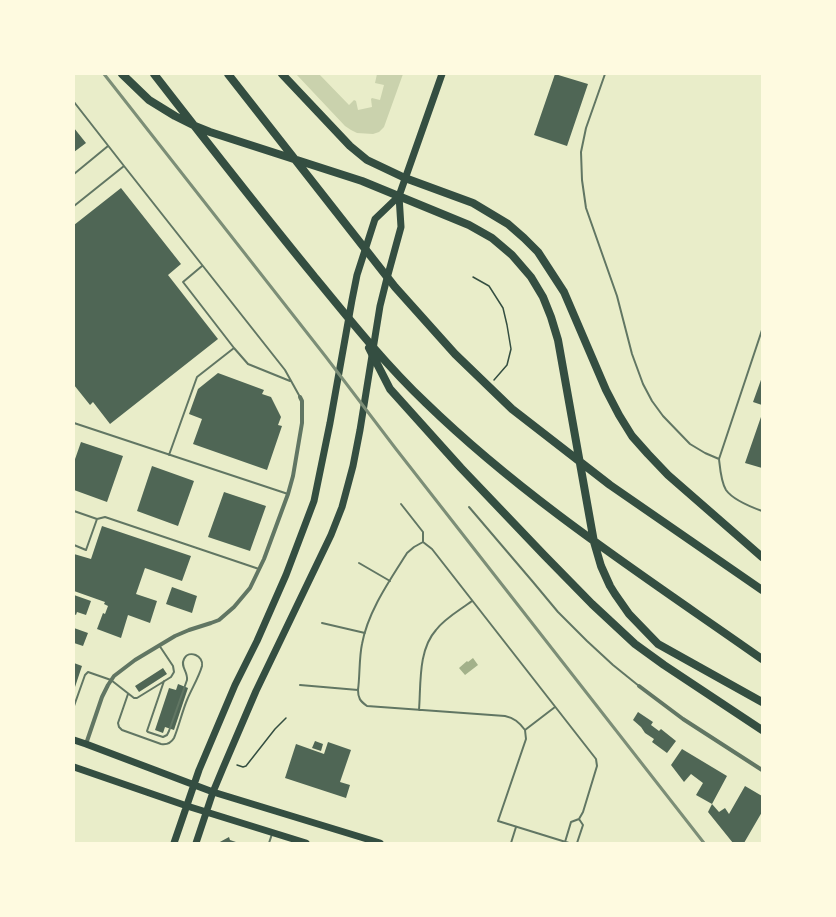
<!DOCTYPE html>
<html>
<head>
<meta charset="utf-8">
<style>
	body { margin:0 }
	#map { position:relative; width:836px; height:917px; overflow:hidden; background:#e9edc9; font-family:Bitter,serif }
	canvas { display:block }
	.frame { position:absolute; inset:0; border:75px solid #fefae0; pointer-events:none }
</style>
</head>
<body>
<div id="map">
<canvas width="836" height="917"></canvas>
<div class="frame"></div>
</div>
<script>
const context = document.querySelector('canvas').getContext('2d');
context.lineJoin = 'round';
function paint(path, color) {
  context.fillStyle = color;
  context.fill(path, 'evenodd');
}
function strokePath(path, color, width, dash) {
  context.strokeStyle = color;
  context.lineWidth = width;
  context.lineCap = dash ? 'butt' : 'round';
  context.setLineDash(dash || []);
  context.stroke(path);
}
paint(new Path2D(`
	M296,74H319L349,105L354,100L356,101L358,110L372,107L371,99L372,98L380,100L384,85L375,83L377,74H403L384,127L379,132L373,134L357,133L351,130L345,126Z`), '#cad2ad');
paint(new Path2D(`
	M473,658L478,665L465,675L459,668L467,661L468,662Z`), '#a3b18a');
paint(new Path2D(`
	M555,74L588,84L567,146L534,135Z
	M74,128L86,143L74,152Z
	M121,188L181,264L168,275L218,339L110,424L93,402L90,405L74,385V225Z
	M218,373L264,390L262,394L271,397L281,417L278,425L282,426L267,470L193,444L202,419L189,414L198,389Z
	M762,377V405L753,402Z
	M762,414V468L745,463Z
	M81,442L123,456L107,502L74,490V462Z
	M152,466L194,481L178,526L137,511Z
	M224,492L266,506L250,551L208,537Z
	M102,526L191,556L182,581L145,568L136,594L157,601L150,623L128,615L121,638L97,629L103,613L105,614L108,606L104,604L105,602L74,591V554L91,559Z
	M172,587L197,596L192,613L166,604Z
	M74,595L91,601L86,615L77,612L76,615L74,614Z
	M74,628L88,633L83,646L74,643Z
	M74,663L82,666L74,690Z
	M163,668L167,674L139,692L135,686Z
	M178,684L188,688L174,730L165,727L163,733L155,730L169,688L176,690Z
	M638,712L653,722L651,725L659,731L661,729L676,741L667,753L652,742L654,739L645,733L641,727L633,720Z
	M315,741L323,744L321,751L312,748Z
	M328,742L351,750L340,782L350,785L346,798L285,778L296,744L324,754Z
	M682,749L727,776L712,804L719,812L725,808L729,814L745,786L762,796V812L744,843H733L708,812L712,804L696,795L703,783L691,774L684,782L671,765Z
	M229,837L230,840L239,843H218Z`), '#4f6655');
strokePath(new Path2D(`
	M473,277L489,286L503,308L507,325L511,349L507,365L494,380
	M237,765L243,767L246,766L275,729L286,718`), '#344e41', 1.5);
strokePath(new Path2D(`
	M605,74L586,128L581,152L582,180L586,208L617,296L632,354L643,384L652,401L663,416L690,444L705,453L719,459
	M74,102L124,166
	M74,174L108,146
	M74,206L124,166L285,370L300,397
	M202,266L183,282L234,348
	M762,330L719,459C720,468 721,482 726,490C733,500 751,507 762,511
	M74,423L288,494
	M169,455L197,377L234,348L248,364L290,381
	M401,504L423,532V542L432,549L596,759L597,766L583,812L579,819
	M469,507L533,582L558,612L587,641L613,665L639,686
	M74,511L97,519L105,517L259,569
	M423,542L414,547L407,553C390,580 368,611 362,644C359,658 360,675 358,690C358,698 360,701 367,706L505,716C514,718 519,722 525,730
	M74,545L86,550L97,519
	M359,563L390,581
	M322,623L365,633
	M300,685L358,690
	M128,694L118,723L119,727L122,730L161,744C167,745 171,743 174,738C179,726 182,712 187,700C191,690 199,677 202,666C204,656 189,649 184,659C180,667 188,671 187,680L169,731L167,735L163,737L148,732L147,731L164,681
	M74,706L85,675L88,672L111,680L134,698H137L171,677L174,672L173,666L159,645
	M555,707L525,730L526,739L498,821L569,843
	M419,710C421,684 418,650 436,630C445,618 460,610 472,601
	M565,842L571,822L579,819L583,825L577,843
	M269,843L272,834
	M511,843L516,827`), '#617663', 2);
strokePath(new Path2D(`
	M639,686L683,719L762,770
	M86,744L102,697L108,685L114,676L135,660L175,636L189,630L211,623L219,620L234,607L250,588L264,559L288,494L293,476L302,423V401L300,397`), '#617663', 4);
strokePath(new Path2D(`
	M74,740L86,744L213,792L380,843
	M74,767L187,806L306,843
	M174,843L199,770L235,685L257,641L286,575L314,501L330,423L352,300L357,275L375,219L399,196
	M196,843L213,792L223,768L256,691L331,535L342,507L353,466L360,430L380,306L386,282L401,227L399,196L442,74`), '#344e41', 7);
strokePath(new Path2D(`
	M122,74L149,100L175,116L195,126L210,132L362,181L469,225L492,238L512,255L531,277L543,297L551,317L558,340L594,542L601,566L610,586L615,594L629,614L658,644L762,702
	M154,74C206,141 259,209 313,275C349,319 385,364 426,403C527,501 647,578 762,659
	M228,74L395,287L455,354L512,409L610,485L762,590
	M282,74L350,146L367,160L405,178L473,203L508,224L524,238L538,252L564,292L606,390L619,415L632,436L648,454L668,475L762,557
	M369,348L390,389L461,468L544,555L592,604L635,644L664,665L762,730`), '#344e41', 8);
strokePath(new Path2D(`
	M104,74L326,357L396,449L704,843`), '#7c8e77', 3);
</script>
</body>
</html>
